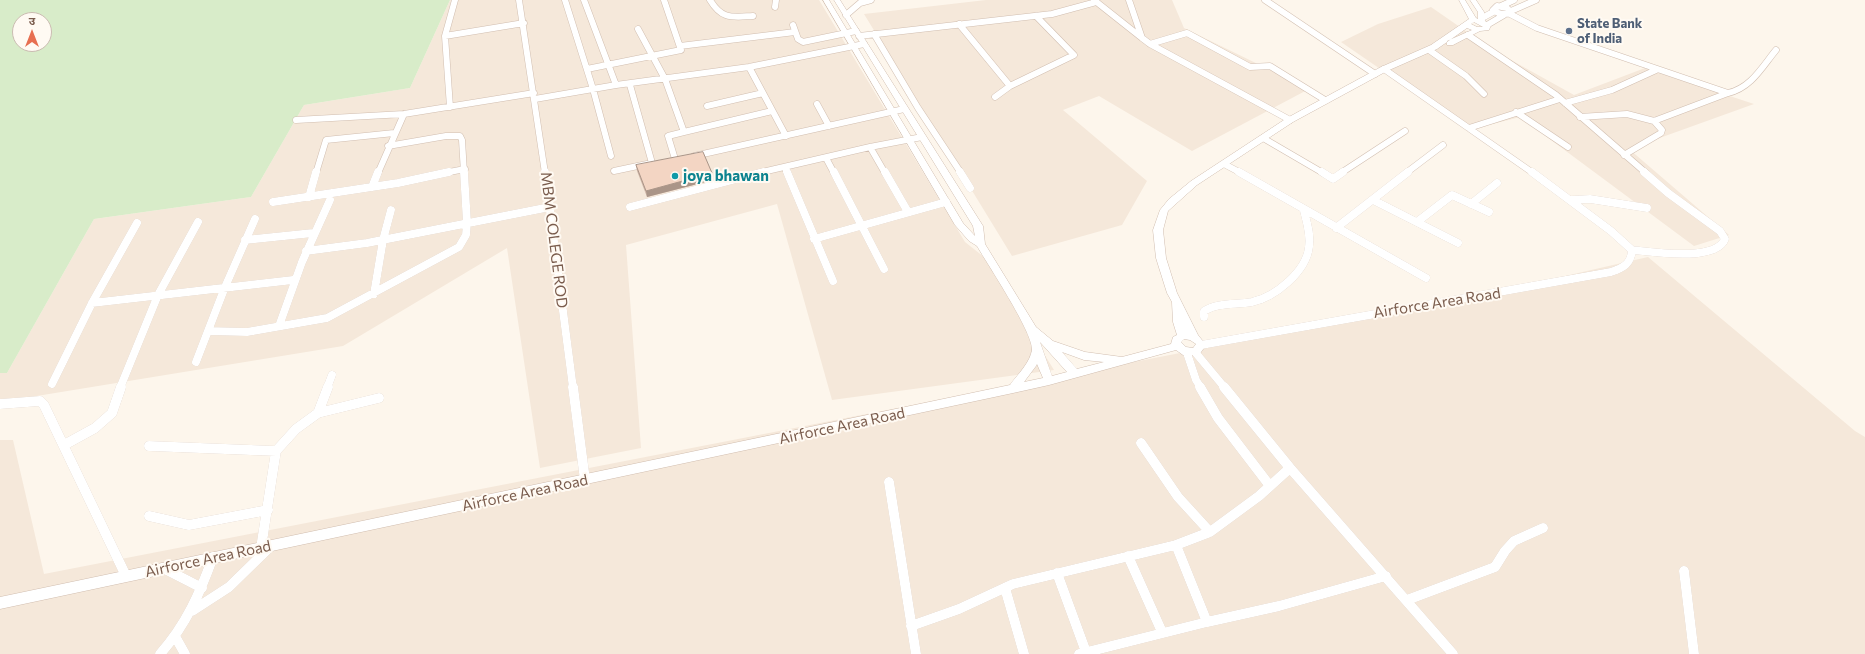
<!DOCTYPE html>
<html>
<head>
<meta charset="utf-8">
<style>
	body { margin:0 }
	#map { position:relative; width:1865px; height:654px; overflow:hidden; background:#fdf6ec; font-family:Commissioner,"Noto Sans Devanagari",sans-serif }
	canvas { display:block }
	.north { position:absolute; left:12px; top:12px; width:40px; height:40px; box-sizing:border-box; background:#fffaf3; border:1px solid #cabbb1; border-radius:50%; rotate:0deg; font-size:11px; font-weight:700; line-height:16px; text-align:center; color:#7a5c4d }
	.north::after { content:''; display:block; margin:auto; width:14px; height:18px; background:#e76f51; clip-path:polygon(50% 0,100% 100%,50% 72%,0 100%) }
</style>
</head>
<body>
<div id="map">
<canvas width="1865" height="654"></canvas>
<div class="north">उ</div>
</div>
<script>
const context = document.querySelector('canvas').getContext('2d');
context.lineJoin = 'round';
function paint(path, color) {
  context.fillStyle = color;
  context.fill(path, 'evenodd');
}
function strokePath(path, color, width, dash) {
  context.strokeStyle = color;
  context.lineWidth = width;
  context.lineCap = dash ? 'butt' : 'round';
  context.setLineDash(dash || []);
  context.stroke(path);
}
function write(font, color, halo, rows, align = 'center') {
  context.font = font + ' Commissioner,sans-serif';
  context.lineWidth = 4;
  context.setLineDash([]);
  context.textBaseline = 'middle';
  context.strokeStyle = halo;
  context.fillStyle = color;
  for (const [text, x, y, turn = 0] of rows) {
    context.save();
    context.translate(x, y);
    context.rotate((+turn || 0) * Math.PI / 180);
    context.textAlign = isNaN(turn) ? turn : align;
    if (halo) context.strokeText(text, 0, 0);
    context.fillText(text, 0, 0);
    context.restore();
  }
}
paint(new Path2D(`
	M450,0H819L965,242L984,257L1054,370L832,400L777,204L626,245L641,448L540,468L507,248L343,346L0,402V373H7L94,219L251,197L304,105L410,88Z
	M986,0H1172L1184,28L1309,89L1192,151L1099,96L1063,110L1147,181L1122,225L1012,256L864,14Z
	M1431,7L1493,50L1574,95L1645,68L1754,104L1629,149L1729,235L1694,246L1520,117L1469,130L1341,42L1378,24Z
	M1648,257L1855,431L1865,437V654H0V440H13L44,574L1504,290Z`), '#f5e8da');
paint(new Path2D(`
	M0,0H450L410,88L304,105L251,197L94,219L7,373H0ZM20,20H44V44H20Z`), '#d8ecc9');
const minorFar2 = new Path2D(`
	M519,0L545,173
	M565,0L593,89L611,156
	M584,0L616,85
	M710,0C722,20 732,17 753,16
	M1094,0L1142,38
	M1129,0L1142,38L1150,44L1290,120
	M1265,0L1375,74
	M1497,6L1507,8L1511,12C1505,16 1499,14 1493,10Z
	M1501,6L1514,0
	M775,7L776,0
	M1511,11L1536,0
	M1510,14L1537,28L1728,93C1751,88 1762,67 1776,50
	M846,15L860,3L871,0
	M1482,18L1495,11
	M959,24L1010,86
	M793,25L798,39L803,42L856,31
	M1487,25L1504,15
	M638,29L665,79L684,132L772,111
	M874,34L918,108L961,173
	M1468,35L1556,95L1646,173
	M445,36L524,23
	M859,36L1052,14L1096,2
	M1150,44L1187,33L1250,67L1270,66L1325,100
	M680,46L795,32
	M1429,50L1466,76L1484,94
	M749,67L786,136
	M587,69L681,50L664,0
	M1384,69L1533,173
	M630,85L652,163
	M995,97L1010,86L1074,55L1036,16
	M535,99L616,85L749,67L864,44
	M1565,103L1612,90L1656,70
	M817,104L829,126
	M707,106L763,93
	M450,107L445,36L455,0
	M1516,112L1568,147
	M1580,117L1627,114L1654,121L1728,93
	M296,120L404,114L534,93
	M1469,128L1560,99
	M1263,138L1323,173
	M388,146L446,136H460L462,140L464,173
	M870,147L885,173
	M1624,155L1661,133L1662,130L1654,121
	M694,156L904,109
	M826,158L834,173
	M675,159L668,136L684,132
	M1224,164L1241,173
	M785,168L787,173
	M614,171L647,164
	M316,173L326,140L394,133
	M378,173L404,114
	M444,173L465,169
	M758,173L870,147L922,137
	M1341,173L1405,131
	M1406,173L1443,145`);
const minorFar1 = new Path2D(`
	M545,172L573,388
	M787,172L833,281
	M834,172L884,269
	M885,172L908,212
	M960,172L970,188
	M1239,172L1426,278
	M1322,172L1333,179L1343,172
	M372,187L378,172
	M309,197L316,172
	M1373,200L1458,243
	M1570,200L1590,199L1647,208
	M273,202L398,183L449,172
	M1471,204L1497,183
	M630,207L763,172
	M1417,222L1452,195L1489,212
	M1336,228L1408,172
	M814,239L946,202
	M245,240L313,233
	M1632,250C1653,252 1716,262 1725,239L1720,231L1668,193L1644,172
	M306,251L367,243L550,207
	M374,294L383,240L391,210
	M92,303L293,280
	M1204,317V311C1218,302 1236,305 1252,302C1275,297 1306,272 1309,247C1311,235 1307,223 1304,211
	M279,326L302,262L330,200
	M208,331L247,332L327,318L459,247L466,235L467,223L464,172
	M1201,345L1611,272C1623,268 1631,264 1632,250L1611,231L1532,172
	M1195,352L1225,388
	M1187,353L1196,380L1201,388
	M196,362L225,287L255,219
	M52,384L92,303L137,223
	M120,388L158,295L198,222
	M327,388L332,375`);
const minor = new Path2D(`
	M573,387L585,480
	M1200,387L1218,418L1270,486
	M1224,387L1290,468L1453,654
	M0,404L40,401L44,405L126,576
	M318,413L328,387
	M1141,443L1178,497L1210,532
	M64,445L95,428L112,413L121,387
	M149,446L276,451
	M889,482L916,654
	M149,516L189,525L268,510
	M261,548L276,451L296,429L318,413L379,398
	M1128,556L1162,632
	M163,568L202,588
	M1684,571L1694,654
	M1057,573L1086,652
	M1005,588L1024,654
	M1407,600L1495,567L1505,551L1514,541L1543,528
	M192,611L229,587L271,546
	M1207,622L1279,606L1386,576
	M911,626L959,609L1013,584L1176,545L1210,532L1259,496L1290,468
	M176,638L185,654
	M160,654C186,625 200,593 213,557
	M1079,654L1207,622L1176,545`);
const tertiary = new Path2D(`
	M823,0H829L963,223L975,236L973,226L834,0H840L983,226L985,244L1036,327L1053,341L1085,352L1122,357L1171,344L1173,337L1177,335L1173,322L1172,302L1167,293L1156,258L1153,230L1160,210L1169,199L1191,181L1287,118L1381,67L1431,45L1469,19L1459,0H1465L1476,18L1478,19V12L1470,0H1476L1484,12L1485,21L1491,25L1489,30L1480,31L1453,45H1447V41L1472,30L1467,28L1437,49L1387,71L1293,122L1197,185L1168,211L1163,230L1166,258L1177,293L1198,335L1206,345L1199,355H1183L1176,350L1049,385L1013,393L0,609V597L1010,385C1017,375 1031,362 1032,349C1032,331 988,265 977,246L969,241L955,225ZM1474,22L1483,27H1477L1471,24ZM1184,339L1190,340L1196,344L1193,348L1186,347L1181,342ZM1040,342L1067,372L1052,376ZM1062,352L1084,360L1104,362L1077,369ZM1037,364L1043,378L1024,382L1036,366Z`);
strokePath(minorFar2, '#d1beb0', 7);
strokePath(minorFar1, '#d1beb0', 8);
strokePath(minor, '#d1beb0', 10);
strokePath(tertiary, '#d1beb0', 1);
strokePath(minorFar2, '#fff', 6);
strokePath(minorFar1, '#fff', 8);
strokePath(minor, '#fff', 10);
paint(tertiary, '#fff');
paint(new Path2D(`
	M636,165L712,173L713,180L647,197L637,171Z`), '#d1b7a8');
paint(new Path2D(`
	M712,173L713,180L647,197L646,191Z`), '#aa9588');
const building = new Path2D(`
	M703,152L712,173L646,191L636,165Z`);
paint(building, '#f3d5c3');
strokePath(building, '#aa9588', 1);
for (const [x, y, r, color] of [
	[1569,31,4,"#5c6f8a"],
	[675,176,4,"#0f9aa8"]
]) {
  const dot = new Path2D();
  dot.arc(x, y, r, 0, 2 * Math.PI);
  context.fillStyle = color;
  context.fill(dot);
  strokePath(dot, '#fffaf3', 1.5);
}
write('bold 13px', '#4e5e75', '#fffaf3', [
	["State Bank",1577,24],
	["of India",1577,39]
], 'left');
write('bold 15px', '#0d838f', '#fffaf3', [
	["joya bhawan",683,176]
], 'left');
write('15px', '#7a5c4d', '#fffaf3', [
	["MBM COLEGE ROD",554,240,83],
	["Airforce Area Road",1437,303,-9],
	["Airforce Area Road",842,426,-12],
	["Airforce Area Road",525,493,-12],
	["Airforce Area Road",208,559,-12]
]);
</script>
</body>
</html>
